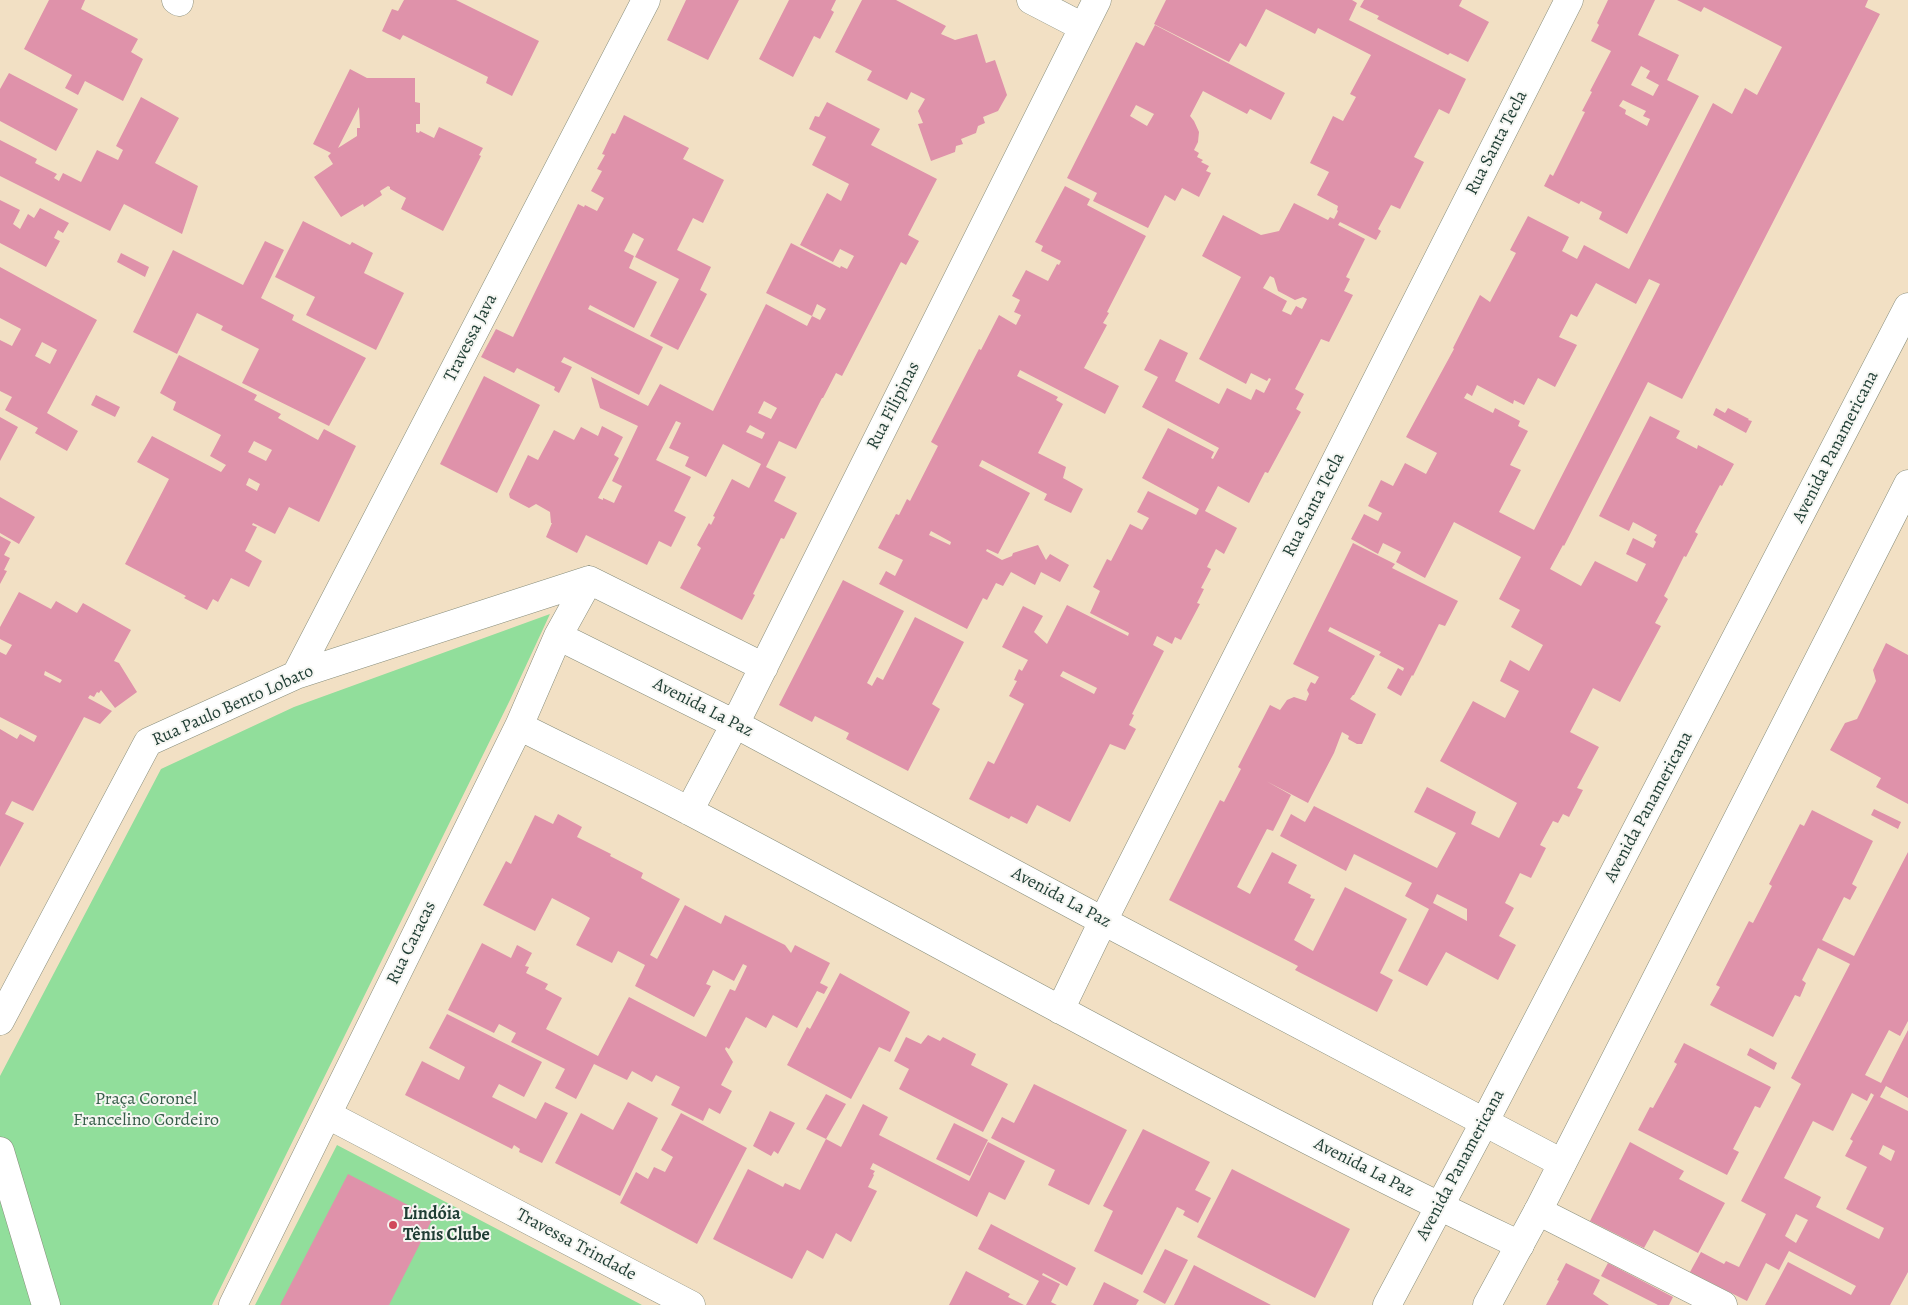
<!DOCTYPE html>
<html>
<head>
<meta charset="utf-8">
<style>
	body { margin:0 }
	canvas { display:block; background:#f2e0c4 }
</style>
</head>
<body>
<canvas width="1908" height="1305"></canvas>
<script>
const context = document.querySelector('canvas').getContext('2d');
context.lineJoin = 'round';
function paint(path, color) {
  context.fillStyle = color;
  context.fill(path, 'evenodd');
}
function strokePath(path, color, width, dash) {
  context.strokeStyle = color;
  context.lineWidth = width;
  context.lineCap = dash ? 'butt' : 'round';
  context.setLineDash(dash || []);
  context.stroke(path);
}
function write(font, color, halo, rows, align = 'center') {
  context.font = font + ' Alegreya,serif';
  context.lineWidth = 4;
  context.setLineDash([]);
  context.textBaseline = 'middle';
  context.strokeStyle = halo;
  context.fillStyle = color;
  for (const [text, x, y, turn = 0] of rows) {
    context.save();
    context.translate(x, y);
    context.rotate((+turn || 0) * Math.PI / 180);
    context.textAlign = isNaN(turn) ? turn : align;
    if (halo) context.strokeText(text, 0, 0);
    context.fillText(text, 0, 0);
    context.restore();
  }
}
paint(new Path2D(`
	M550,614L510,700L212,1305H0V1076L161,769L294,707Z
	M337,1145L642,1305H255Z`), '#91de9b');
paint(new Path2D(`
	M49,0H85L81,9L138,39L131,52L143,59L123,101L85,81L78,95L65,88L72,75L24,49Z
	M404,0H456L539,41L512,96L486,83L488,77L403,35L400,40L382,31L392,9L398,11Z
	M686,0H739L708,60L667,40Z
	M789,0H836L831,10L834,12L820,39L814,36L793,77L759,59Z
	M862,0H896L946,26L941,34L955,40L977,34L986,63L995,60L1007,95L998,111L983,117L985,123L978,126L976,133L961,139L963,144L956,146L955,152L931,161L918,124L923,123L918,111L925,99L911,92L907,100L867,80L872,71L835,52Z
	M1166,0H1352L1357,3L1349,20L1466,79L1449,114L1439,109L1414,157L1424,162L1400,209L1391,205L1378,229L1381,231L1376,240L1340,222L1338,225L1365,239L1346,277L1350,279L1344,291L1353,295L1329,342L1321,339L1295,389L1304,394L1296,409L1301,412L1268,473L1265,472L1249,503L1218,486L1205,511L1237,528L1224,554L1216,549L1207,567L1211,569L1201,588L1204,589L1197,603L1200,604L1181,640L1175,637L1172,644L1157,636L1153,645L1164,651L1132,714L1134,715L1129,725L1136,729L1125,750L1110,744L1070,822L1037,805L1027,824L1011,816L1009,819L969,799L988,761L994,764L1024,704L1009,696L1017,681L1014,680L1019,669L1022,671L1028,660L1002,647L1023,606L1043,616L1034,632L1047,644L1067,605L1128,636L1129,633L1090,613L1100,591L1093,587L1107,559L1111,561L1130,524L1142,530L1149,518L1137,512L1148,491L1196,515L1199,509L1142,478L1168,428L1214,452L1211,458L1213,459L1219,448L1142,407L1158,377L1144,370L1160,339L1188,353L1175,381L1219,404L1227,388L1251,400L1256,389L1264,393L1271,379L1269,378L1267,381L1251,373L1246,384L1199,359L1241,277L1202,256L1223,215L1261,235L1279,231L1294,203L1328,220L1330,217L1334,219L1338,211L1337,210L1338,206L1317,195L1329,172L1310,163L1333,116L1343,121L1356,97L1350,94L1371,55L1318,28L1315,34L1266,9L1246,47L1240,43L1229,62L1154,24ZM1270,276L1274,278L1278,291L1295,300L1303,297L1307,299L1302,309L1296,306L1291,315L1282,311L1287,301L1263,288ZM1063,671L1097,688L1094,694L1060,676Z
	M1364,0H1462L1459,6L1489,22L1468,62L1450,53L1448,55L1377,19L1379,16L1360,7Z
	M1608,0H1655L1638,35L1679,55L1667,80L1699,96L1627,234L1599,219L1602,212L1581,201L1579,204L1544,186L1550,174L1553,176L1585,112L1582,111L1592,92L1590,91L1611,51L1591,41L1599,25L1597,23ZM1641,66L1650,71L1646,78L1659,85L1653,96L1631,85ZM1623,100L1646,111L1643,116L1650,119L1647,126L1625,114L1626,110L1619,106Z
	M1677,0H1868L1865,7L1880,14L1682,399L1648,382L1564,546L1563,545L1550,569L1581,586L1595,561L1637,582L1646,564L1626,554L1633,538L1653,548L1656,542L1654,540L1657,535L1633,522L1629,531L1599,516L1650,416L1680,431L1676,438L1697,449L1698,445L1734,464L1722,486L1720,485L1695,532L1698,534L1686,557L1684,556L1664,596L1668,599L1655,623L1661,626L1620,702L1593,688L1570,732L1599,747L1577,788L1583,790L1569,817L1563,814L1558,823L1553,821L1540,845L1546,848L1531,878L1520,873L1505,903L1514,908L1499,936L1516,945L1498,980L1446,952L1427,986L1398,971L1429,909L1405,896L1412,883L1354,854L1346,871L1280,836L1291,814L1305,822L1314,806L1437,868L1456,833L1414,812L1427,787L1476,812L1471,824L1499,838L1517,803L1440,761L1473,701L1505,718L1519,691L1500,681L1510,660L1529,671L1543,645L1511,627L1520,610L1499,599L1521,557L1454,522L1425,578L1396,562L1401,552L1383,543L1378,554L1351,539L1364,514L1378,521L1382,513L1368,506L1381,480L1393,486L1405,463L1426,474L1437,453L1406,437L1454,349L1453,348L1480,295L1490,302L1516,253L1510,250L1528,216L1569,237L1562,251L1577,259L1584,245L1629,269L1713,103L1732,114L1745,88L1757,95L1782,47L1704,7L1701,12ZM1649,279L1660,284L1534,530L1499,512L1521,470L1510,465L1528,431L1518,426L1520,421L1495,408L1493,413L1464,398L1467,393L1472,396L1477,385L1513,404L1514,400L1524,405L1538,378L1555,387L1577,345L1559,337L1571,314L1577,317L1596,283L1636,304ZM1437,894L1467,909V921L1433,903Z
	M1155,25L1285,93L1271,120L1250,109L1247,114L1203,91L1190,116L1194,121L1199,132L1198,142L1194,150L1199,153L1197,157L1203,160L1201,162L1209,166L1206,171L1211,173L1199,197L1182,188L1175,201L1165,195L1148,228L1093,201L1097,193L1067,178L1136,42L1144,46ZM1136,105L1154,114L1147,126L1130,116Z
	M350,69L367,78H415V102L420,103V124H416V132L419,133L420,131L434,138L439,127L483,148L479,155L481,156L443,231L401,209L406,198L390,189V187L388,186L380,191L382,195L364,207L363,204L341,217L314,177L333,164L328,156L331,153L313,144ZM359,107L360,128H357V136L338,148Z
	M9,73L78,109L56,151L0,121V89Z
	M141,97L179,118L155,163L198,186L182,234L124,204L110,231L0,176V140L37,159L35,163L57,174L54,178L59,181L63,173L81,182L97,150L118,160L123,150L116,146Z
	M827,102L880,129L871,145L937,179L908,235L919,241L906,265L901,262L842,376L836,373L823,398H822L796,449L779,441L766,467L786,477L774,501L797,513L784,539L781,538L753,594L755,595L742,620L680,588L701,548L697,545L709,523L711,525L715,517L713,516L732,479L749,488L761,464L723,444L706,477L685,466L689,457L669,448L681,423L676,421L656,460L691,477L674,511L686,517L671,547L659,541L647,565L586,535L577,553L546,537L552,523H551L550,512L536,504L529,508L510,498L509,494L528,455L538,460L554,430L574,440L581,427L598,436L602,426L623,437L614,455L619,458L598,498L603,500V498L614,503L622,486L612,481L638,426L600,408L591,377L648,406L660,384L713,411L766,304L807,326L812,316L820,320L826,309L817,304L812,316L766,293L791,243L840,268L841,266L847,269L854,256L840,249L833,262L800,245L827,193L841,201L849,184L812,165L826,137L809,129L815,116L819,117ZM764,401L777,408L771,419L758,413ZM750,425L765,433L762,439L746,432Z
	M624,115L689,148L683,159L724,180L703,223L693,218L677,250L711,267L700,290L707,294L678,350L650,336L679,279L635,257L644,239L633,233L624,251L634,256L629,268L657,282L634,328L590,305L588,309L663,347L639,395L564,357L561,362L572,367L559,393L554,390L555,387L517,368L514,373L481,357L496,329L513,337L578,204L584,207L585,205L597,211L604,198L591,191L602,171L597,169L605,155L602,154L612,133L615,134Z
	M1065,186L1090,199L1087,205L1146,236L1107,312L1109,313L1103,323L1107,325L1084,368L1119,386L1105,414L1020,370L1017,376L1058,397L1056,400L1063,404L1038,453L1066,467L1063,478L1083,489L1071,513L1044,500L1047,494L982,460L979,466L1030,493L998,554L987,549L986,551L1002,560L1012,556L1013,553L1038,545L1046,560L1050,554L1069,565L1060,582L1041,572L1035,585L1011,572L1003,586L996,583L987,600L983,598L967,629L879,584L886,571L895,576L903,560L878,548L896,514L899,515L907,499L910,501L938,446L931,442L979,349L981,350L999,315L1016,325L1021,315L1014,312L1020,300L1012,296L1026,270L1048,281L1057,264L1059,265L1061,261L1041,251L1043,246L1035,242ZM931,531L951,542L950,545L929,535Z
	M0,200L20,210L13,224L20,229L28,214L34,218L40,208L69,223L63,233L58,230L54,238L60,241L46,267L0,243Z
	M303,221L350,245L352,242L373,253L364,273L404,293L376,350L306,315L315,297L275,277Z
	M265,241L284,250L261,298L294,315L292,320L366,358L329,426L242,383L259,349L221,330L223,326L197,313L177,354L133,332L173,250L243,285Z
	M121,253L149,267L145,277L117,262Z
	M0,267L97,320L47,413L78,431L67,451L35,433L38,428L5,410L12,397L0,391V340L12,346L21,329L0,318ZM42,342L57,350L50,364L35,356Z
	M179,355L257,395L254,400L281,414L278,418L318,440L324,429L356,446L319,522L289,507L275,534L253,523L252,525L257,527L245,551L262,561L249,587L231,578L218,602L213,599L207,610L184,598L186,596L125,564L169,479L137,462L152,436L221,472L226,465L210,456L221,435L173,410L176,402L160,393ZM254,441L272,450L266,461L248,452ZM249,478L260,484L257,491L246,485Z
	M484,376L540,405L497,493L440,464Z
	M96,395L120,407L115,417L91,405Z
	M1716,408L1725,413L1728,408L1749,419L1748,420L1752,421L1746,433L1713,415Z
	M0,417L18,427L0,461Z
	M0,497L35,517L19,544L0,533Z
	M0,536L11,542L4,555L10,558L4,570L7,571L0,584Z
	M1353,543L1395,564L1392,568L1458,601L1445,626L1439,624L1413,676L1412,675L1401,696L1387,688L1398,668L1403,671L1404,668L1379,655L1381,652L1330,627L1328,631L1375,656L1354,695H1353L1350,699L1376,714L1362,744H1357L1348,739L1349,736L1342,732L1334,753L1308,803L1266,781L1291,795L1273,831L1267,829L1237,887L1250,894L1272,852L1297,865L1288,883L1311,895L1310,898L1315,899L1294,940L1313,951L1345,887L1407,919L1380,973L1393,980L1377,1012L1295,970L1298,966L1169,900L1220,800L1224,802L1241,769L1238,767L1270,705L1280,710L1287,700L1294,697L1306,701L1309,694L1307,690L1311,682L1315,684L1319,677L1293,664Z
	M843,580L904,611L867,683L872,686L877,677L883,680L915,617L964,642L932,704L940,709L908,771L846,739L849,733L815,716L812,722L779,705Z
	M19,592L51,609L56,601L77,613L83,603L131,630L114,661L119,663L137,692L115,708L101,690L99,693L97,692L94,697L90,695L88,698L112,711L100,724L84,717L33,811L12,801L5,814L24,823L0,867V729L17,739L20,734L34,742L37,736L0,717V652L6,655L12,645L0,639V627ZM45,671L62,680L60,683L44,675Z
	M1886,643L1908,655V804L1876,787L1881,778L1830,750L1845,723L1857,719L1876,681L1873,670Z
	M1874,809L1901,822L1898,829L1871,815Z
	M1812,810L1873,841L1852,884L1857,887L1850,900L1844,897L1822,940L1854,956L1908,852V1021L1900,1036L1889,1030L1865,1075L1881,1083L1908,1030V1098L1886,1086L1880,1097L1908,1111V1272L1890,1305H1765L1788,1262L1851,1295L1856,1286L1789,1251L1779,1270L1766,1263L1747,1301L1690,1272L1701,1252L1724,1264L1726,1261L1739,1267L1756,1234L1766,1214L1741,1201L1801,1084L1791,1078L1850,964L1818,948L1802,980L1806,983L1800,997L1795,995L1773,1037L1710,1005L1720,987L1716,985L1749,921L1753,923L1772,886L1769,884L1800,824L1804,826ZM1852,1093L1867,1101L1871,1093L1874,1095L1850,1139L1853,1141L1845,1156L1867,1167L1846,1209L1884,1228L1879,1239L1816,1207L1821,1197L1784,1178L1813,1121L1833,1131ZM1883,1145L1895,1151L1891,1161L1879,1154ZM1796,1214L1808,1220L1796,1243L1785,1236Z
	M558,814L582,827L577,837L611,854L610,856L643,873L641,878L680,899L650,955L657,959L685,905L721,924L725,915L785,945L791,953L795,945L830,963L820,983L828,987L824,994L817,991L797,1028L773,1015L766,1028L746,1017L729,1049L726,1047L725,1049L733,1062L721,1085L732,1091L720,1114L709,1108L703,1121L671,1105L680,1087L656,1075L652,1082L632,1071L627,1080L594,1064L576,1099L555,1088L565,1069L511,1042L516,1033L499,1024L494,1033L448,1010L482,943L511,958L517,945L532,953L525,966L529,967L526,973L548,984L545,989L562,998L546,1029L598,1056L629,997L706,1037L730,989L735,991L747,966L743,964L734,981L713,970L706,984L711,986L694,1017L635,986L645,965L618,951L612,963L576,945L590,918L581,913L552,898L535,931L483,905L506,861L511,864L535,815L553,824Z
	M840,973L910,1012L890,1052L879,1047L851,1099L787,1065L807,1027L810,1029Z
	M447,1014L542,1062L524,1097L499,1084L492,1097L536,1119L545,1102L568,1113L542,1163L519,1152L520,1149L514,1145L512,1149L405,1095L422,1061L459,1080L465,1067L429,1048Z
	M928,1035L940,1041L943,1037L976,1054L971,1065L1008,1084L983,1132L899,1089L909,1069L894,1061L906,1037L921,1044Z
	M1684,1043L1771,1087L1760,1108L1755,1106L1733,1149L1739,1152L1727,1175L1638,1130L1650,1107L1653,1108L1677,1064L1674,1062Z
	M1750,1048L1777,1063L1774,1070L1747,1055Z
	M1034,1084L1127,1130L1089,1205L1048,1185L1055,1170L991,1138L1002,1117L1014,1123Z
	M826,1094L846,1104L826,1139L806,1129Z
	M628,1102L658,1118L620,1196L555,1163L581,1113L613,1130Z
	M863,1104L888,1117L879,1135L969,1181L988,1142L1025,1161L1005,1200L989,1192L977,1217L873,1163L870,1169L875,1171L873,1174L874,1175L868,1187L877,1191L851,1242L836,1233L823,1259L807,1250L792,1279L713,1239L748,1169L783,1187L785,1183L800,1190L826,1139L841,1147Z
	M770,1111L795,1123L778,1154L774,1151L771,1156L753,1146Z
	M681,1113L747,1148L697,1244L620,1203L636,1172L648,1179L654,1167L665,1172L673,1157L661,1150Z
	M954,1123L988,1140L970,1176L936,1159Z
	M1143,1129L1210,1162L1195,1190L1211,1198L1198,1223L1183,1215L1185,1211L1177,1207L1142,1275L1094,1251L1113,1211L1103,1206Z
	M1630,1142L1684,1171L1679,1179L1725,1203L1698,1253L1654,1230L1644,1248L1590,1221Z
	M1232,1169L1350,1229L1315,1298L1197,1237Z
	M348,1174L433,1218L389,1305H280Z
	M991,1224L1076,1268L1067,1286L1043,1273L1042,1275L1060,1284L1051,1302L1057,1305H1026L1039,1281L978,1249Z
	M1165,1249L1188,1260L1165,1304L1143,1292Z
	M1566,1263L1600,1280L1593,1294L1609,1305H1546L1559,1281L1557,1280Z
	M1608,1263L1673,1297L1669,1305H1658L1601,1276Z
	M1194,1265L1271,1305H1174Z
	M966,1271L1010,1294L1008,1297L1024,1305H949Z
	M1104,1282L1139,1300L1136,1305H1093Z`), '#df92aa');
const pedestrian = new Path2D(`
	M1538,1211L1723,1305`);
const minor = new Path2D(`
	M176,0L179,2
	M1031,0L1083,27
	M589,580L764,667
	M558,636L735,724L1103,921L1562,1163
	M296,675L646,0
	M519,726C576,755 635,782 691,812C967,957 1238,1111 1520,1245
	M689,811L735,724L1097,0
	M1060,1010L1103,921L1569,0
	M0,1021L148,742L296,675L589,580
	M328,1115L691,1305
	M0,1151L46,1305
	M233,1305L519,726L558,636L589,580`);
const tertiary = new Path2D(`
	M1387,1305L1484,1123L1908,307
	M1487,1305L1538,1211L1908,484`);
strokePath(pedestrian, '#888e7c', 29);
strokePath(minor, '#888e7c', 29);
strokePath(tertiary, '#888e7c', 29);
strokePath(pedestrian, '#fff', 28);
strokePath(minor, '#fff', 28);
strokePath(tertiary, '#fff', 28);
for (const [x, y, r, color] of [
	[393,1225,5,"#d1495b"]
]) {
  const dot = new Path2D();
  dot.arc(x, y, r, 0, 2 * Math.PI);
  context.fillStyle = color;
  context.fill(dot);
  strokePath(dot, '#f6f6f2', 2);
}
write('18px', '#1f3d34', '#f6f6f2', [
	["Rua Santa Tecla",1497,143,-63],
	["Travessa Java",471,338,-63],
	["Rua Filipinas",894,406,-63],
	["Avenida Panamericana",1836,447,-63],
	["Rua Santa Tecla",1314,505,-63],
	["Rua Paulo Bento Lobato",233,706,-24],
	["Avenida La Paz",703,708,27],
	["Avenida Panamericana",1649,807,-62],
	["Avenida La Paz",1061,898,28],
	["Rua Caracas",412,943,-64],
	["Avenida Panamericana",1461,1165,-62],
	["Avenida La Paz",1364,1168,27],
	["Travessa Trindade",576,1245,28]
]);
write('18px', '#365d49', '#f6f6f2', [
	["Praça Coronel",146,1100],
	["Francelino Cordeiro",146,1121]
]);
write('bold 18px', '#1f3d34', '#f6f6f2', [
	["Lindóia",403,1215],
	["Tênis Clube",403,1236]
], 'left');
</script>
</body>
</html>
